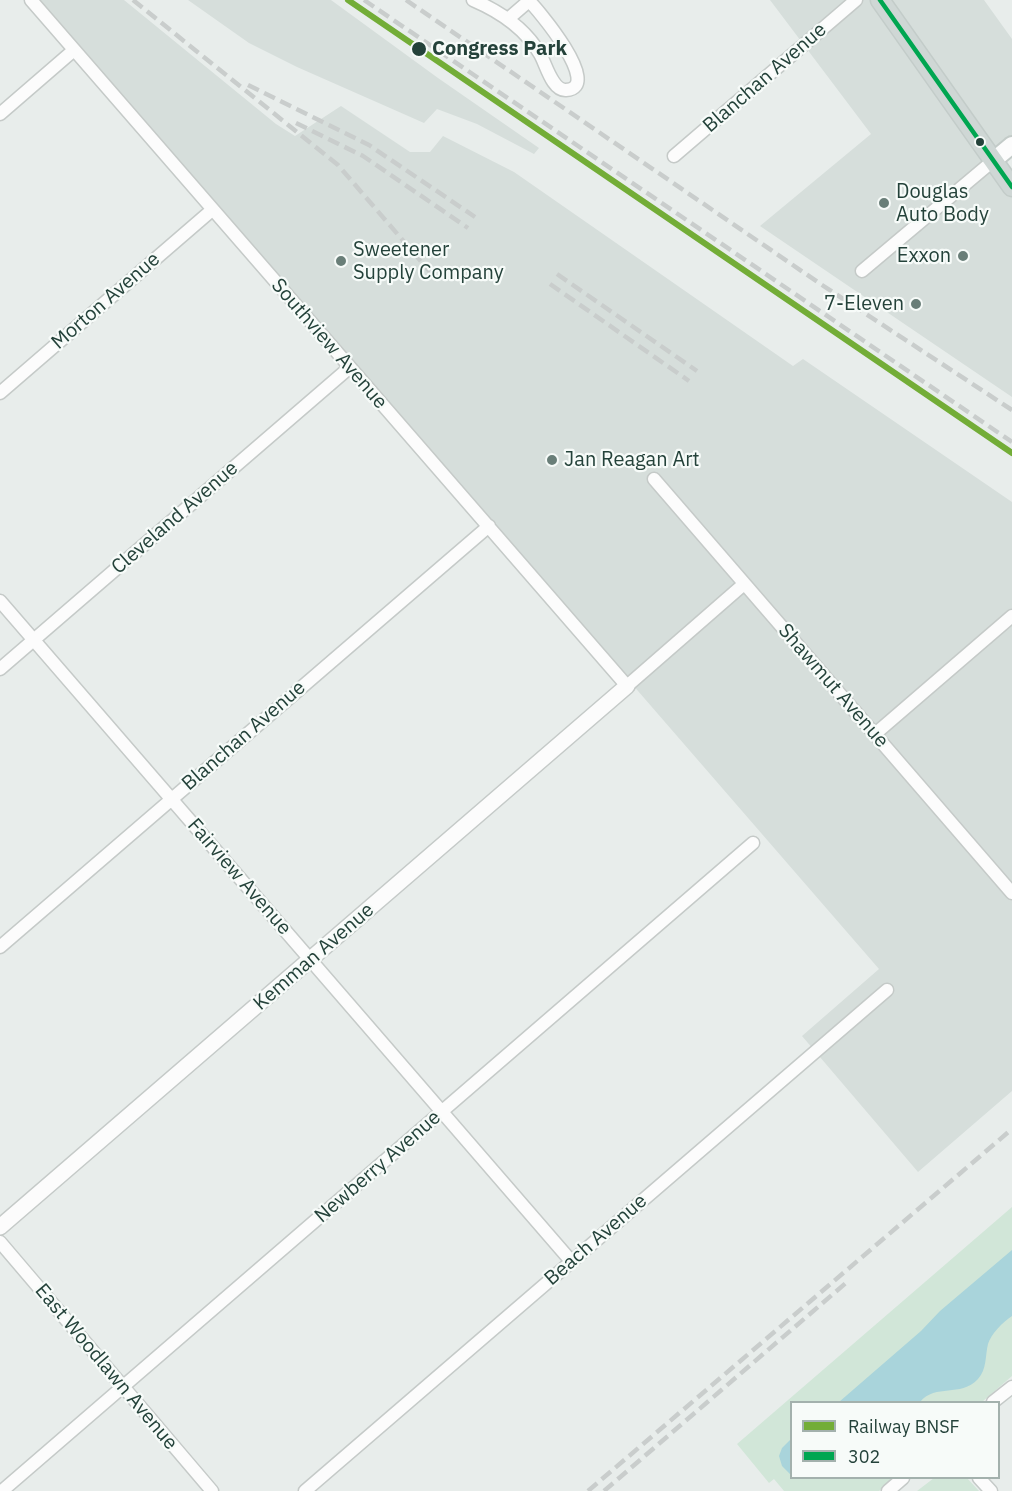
<!DOCTYPE html>
<html>
<head>
<meta charset="utf-8">
<style>
	body { margin:0 }
	#map { position:relative; width:1012px; height:1491px; overflow:hidden; background:#e8edeb; font-family:"IBM Plex Sans",sans-serif }
	canvas { display:block }
	.legend { position:absolute; left:790px; top:1401px; width:210px; height:78px; box-sizing:border-box; background:#f7fbf9; border:2px solid #a3b1ad; margin:0; padding:8px 10px; list-style:none; font-size:18px; color:#24423a }
	.legend li { display:flex; align-items:center; gap:12px; height:30px }
	.legend b { width:30px; border:2px solid #a3b1ad }
</style>
</head>
<body>
<div id="map">
<canvas width="1012" height="1491"></canvas>
<ul class="legend">
<li><b style="height:8px;background:#73ad37"></b>Railway BNSF</li>
<li><b style="height:8px;background:#00a651"></b>302</li>
</ul>
</div>
<script>
const context = document.querySelector('canvas').getContext('2d');
context.lineJoin = 'round';
function paint(path, color) {
  context.fillStyle = color;
  context.fill(path, 'evenodd');
}
function strokePath(path, color, width, dash) {
  context.strokeStyle = color;
  context.lineWidth = width;
  context.lineCap = dash ? 'butt' : 'round';
  context.setLineDash(dash || []);
  context.stroke(path);
}
function write(font, color, halo, rows, align = 'center') {
  context.font = font + ' "IBM Plex Sans",sans-serif';
  context.lineWidth = 4.5;
  context.setLineDash([]);
  context.textBaseline = 'middle';
  context.strokeStyle = halo;
  context.fillStyle = color;
  for (const [text, x, y, turn = 0] of rows) {
    context.save();
    context.translate(x, y);
    context.rotate((+turn || 0) * Math.PI / 180);
    context.textAlign = isNaN(turn) ? turn : align;
    if (halo) context.strokeText(text, 0, 0);
    context.fillText(text, 0, 0);
    context.restore();
  }
}
paint(new Path2D(`
	M39,0H124L276,124L295,136L341,106L410,152H430L443,136L514,172L793,366L803,359L1012,502V1091L918,1172L802,1036L879,969Z
	M188,0H331L438,78L539,148L534,154L477,124L437,109L424,123L297,67L249,43Z
	M770,0H984L1012,39V145L994,160L1012,187V397L760,226L871,134Z`), '#d6dedb');
paint(new Path2D(`
	M1012,1207V1376L982,1402H792V1478H894L879,1491H784L774,1479L769,1483L737,1444Z
	M934,1478H967L979,1491H917Z`), '#d1e6d8');
paint(new Path2D(`
	M1012,1250V1316C1003,1322 991,1334 988,1344C985,1356 987,1369 978,1379C960,1398 936,1383 920,1402H839L921,1331L940,1311Z
	M791,1439V1475L782,1466L779,1456L782,1448Z`), '#a9d4db');
const minor = new Path2D(`
	M31,0L627,686L744,584
	M473,0C501,12 525,28 540,54C546,64 552,91 566,90C604,88 537,8 528,0
	M508,19L530,0
	M0,114L74,50
	M674,156L856,0
	M862,271L994,160
	M0,393L212,210
	M654,479L1012,893
	M0,601L571,1261
	M0,669L349,368
	M875,734L1012,616
	M0,947L489,526
	M0,1242L212,1491
	M993,1402L1012,1387
	M979,1478L991,1491
	M2,1491L753,843
	M305,1491L887,990
	M888,1491L903,1478`);
const tertiary = new Path2D(`
	M0,1227L627,686`);
const secondary = new Path2D(`
	M994,160L1012,145`);
const primary = new Path2D(`
	M880,0L1012,187`);
strokePath(minor, '#c5cac8', 15);
strokePath(tertiary, '#c5cac8', 18);
strokePath(secondary, '#c3cbc8', 20);
strokePath(primary, '#c3ccc9', 21);
strokePath(minor, '#fcfcfc', 12);
strokePath(tertiary, '#fcfcfc', 15);
strokePath(secondary, '#fcfcfc', 16);
strokePath(primary, '#cfd7d5', 18);
strokePath(new Path2D(`
	M133,0L338,165L437,280
	M364,0L1012,442
	M406,0L822,285L1012,410
	M248,85L369,145L475,217
	M296,123L363,156L468,228
	M557,274L697,371
	M550,284L689,381
	M588,1491L1012,1129
	M604,1491L847,1282`), '#c9cdcc', 4.5, [12, 6]);
strokePath(new Path2D(`
	M880,0L1012,187`), '#00a651', 4.5);
strokePath(new Path2D(`
	M348,0L1012,453`), '#73ad37', 6);
for (const [x, y, r, color] of [
	[419,49,8,"#24423a"],
	[980,142,5,"#24423a"],
	[884,203,6,"#697e78"],
	[963,256,6,"#697e78"],
	[341,261,6,"#697e78"],
	[916,304,6,"#697e78"],
	[552,460,6,"#697e78"]
]) {
  const dot = new Path2D();
  dot.arc(x, y, r, 0, 2 * Math.PI);
  context.fillStyle = color;
  context.fill(dot);
  strokePath(dot, '#f7fbf9', 2);
}
write('bold 20px', '#24423a', '#f7fbf9', [
	["Congress Park",432,49]
], 'left');
write('20px', '#24423a', '#f7fbf9', [
	["Blanchan Avenue",765,78,-41],
	["Morton Avenue",106,301,-41],
	["Southview Avenue",329,344,49],
	["Cleveland Avenue",175,518,-41],
	["Shawmut Avenue",833,686,49],
	["Blanchan Avenue",244,736,-41],
	["Fairview Avenue",239,877,49],
	["Kemman Avenue",314,957,-41],
	["Newberry Avenue",378,1167,-41],
	["Beach Avenue",596,1240,-41],
	["East Woodlawn Avenue",106,1367,50]
]);
write('20px', '#24423a', '#f7fbf9', [
	["Douglas",896,192],
	["Auto Body",896,215],
	["Sweetener",353,250],
	["Supply Company",353,273],
	["Exxon",951,256,"right"],
	["7-Eleven",904,304,"right"],
	["Jan Reagan Art",564,460]
], 'left');
</script>
</body>
</html>
